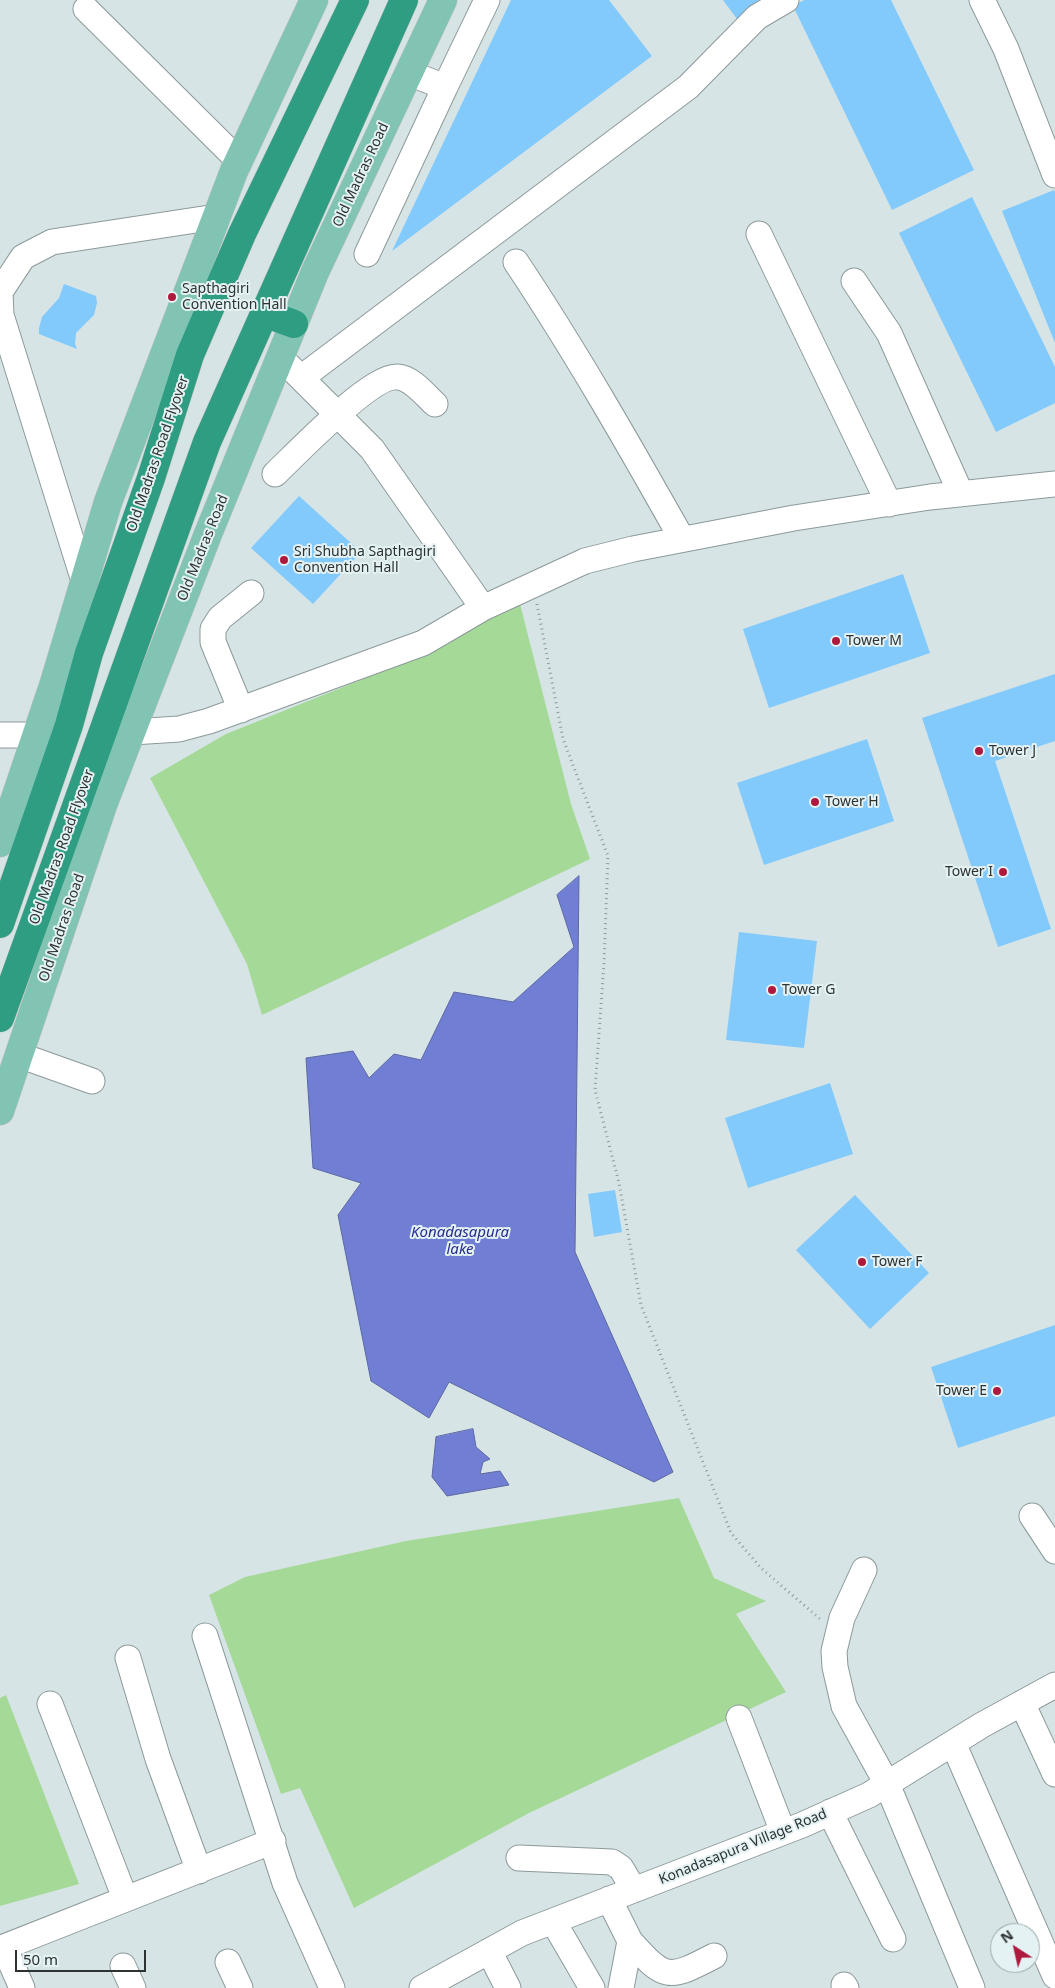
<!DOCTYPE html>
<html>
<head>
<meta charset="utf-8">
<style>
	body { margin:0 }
	#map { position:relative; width:1055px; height:1988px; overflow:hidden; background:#d7e4e6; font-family:"Noto Sans",sans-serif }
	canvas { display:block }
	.north { position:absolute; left:990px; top:1923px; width:50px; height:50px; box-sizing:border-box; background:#e4f2f3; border:1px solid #9ba5a6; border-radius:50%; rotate:325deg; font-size:14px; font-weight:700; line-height:20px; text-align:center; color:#2d3233 }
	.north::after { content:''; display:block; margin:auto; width:18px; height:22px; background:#ae1a3d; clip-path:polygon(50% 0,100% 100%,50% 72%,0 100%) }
	.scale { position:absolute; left:15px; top:1950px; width:131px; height:22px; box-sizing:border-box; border:2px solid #2d3233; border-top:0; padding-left:6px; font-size:15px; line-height:18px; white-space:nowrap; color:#2d3233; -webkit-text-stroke:4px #e4f2f3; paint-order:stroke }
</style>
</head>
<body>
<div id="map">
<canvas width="1055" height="1988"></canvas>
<div class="north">N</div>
<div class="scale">50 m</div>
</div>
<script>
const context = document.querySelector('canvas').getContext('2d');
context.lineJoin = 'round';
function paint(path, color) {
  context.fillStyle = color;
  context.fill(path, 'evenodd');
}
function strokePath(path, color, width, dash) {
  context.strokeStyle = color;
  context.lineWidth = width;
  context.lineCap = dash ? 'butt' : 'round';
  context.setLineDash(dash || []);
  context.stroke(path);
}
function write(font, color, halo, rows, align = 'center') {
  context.font = font + ' "Noto Sans",sans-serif';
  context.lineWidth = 4;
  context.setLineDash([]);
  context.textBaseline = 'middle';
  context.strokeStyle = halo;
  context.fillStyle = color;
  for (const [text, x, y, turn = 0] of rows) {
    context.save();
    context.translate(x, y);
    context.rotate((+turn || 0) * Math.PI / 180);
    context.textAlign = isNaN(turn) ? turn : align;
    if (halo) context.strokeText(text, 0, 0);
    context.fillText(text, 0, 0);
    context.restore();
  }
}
paint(new Path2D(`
	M520,604L571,804L590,859L262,1015L247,964L150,778L226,734L388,669Z
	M679,1498L714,1578L766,1601L736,1614L786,1692L529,1813L354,1908L300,1788L281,1794L209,1595L245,1577L406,1541Z
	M6,1695L79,1884L0,1906V1698Z`), '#a5d997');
const water = new Path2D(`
	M579,876L575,1252L673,1472L654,1482L449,1382L429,1418L371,1381L338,1215L361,1183L313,1168L306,1058L353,1051L369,1078L394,1054L421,1060L454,992L513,1002L574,947L557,895Z
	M473,1429L476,1447L490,1459L483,1462L480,1474L500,1471L509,1485L447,1496L432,1477L436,1437Z`);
paint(water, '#707fd3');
strokePath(water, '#5c68a3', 1);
paint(new Path2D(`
	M511,0H609L652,56L392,251Z
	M723,0H763L737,19Z
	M804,0H891L974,170L892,210L793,6Z
	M1054,190L1055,192V343L1002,211Z
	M972,197L1055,367V403L996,432L899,233Z
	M64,284L96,296L97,303L94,315L76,333L75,344L77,349L39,334V328L42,317L59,298Z
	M299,496L361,552L313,604L251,548Z
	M903,574L930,653L769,708L743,629Z
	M1055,674V741L995,761L1051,929L998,947L922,718Z
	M867,739L894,821L764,865L737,783Z
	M739,932L817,941L804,1048L726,1040Z
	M830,1083L853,1154L748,1188L725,1118Z
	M615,1190L622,1232L594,1237L588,1194Z
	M855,1195L929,1273L870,1329L796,1250Z
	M1055,1325V1416L958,1448L931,1367Z`), '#82c9fc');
const minor = new Path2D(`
	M982,0L1006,49L1055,175
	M86,9L239,161
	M409,73L445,87L487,0
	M759,234L889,504
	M367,254L445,87
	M516,262C576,352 629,445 682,539
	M854,281L889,333L961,494
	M289,366L372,449L483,608
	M301,378L688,87L757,17L786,0
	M275,474C295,455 372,374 398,377C412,378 425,395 435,404
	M84,581L1,315L0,292L23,257L52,242L216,217
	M241,710L213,642V629L220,618L251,593
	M132,732L179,729L209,721L423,643L483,608L585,561L633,549L794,518L930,497L1055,484
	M0,735H36
	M19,1055L92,1081
	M1032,1516L1055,1551
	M864,1570L842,1618L834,1651L835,1667L844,1706L887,1784L972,1988
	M205,1636L285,1883L332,1988
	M128,1658L158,1759L199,1871
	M1022,1703L1055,1774
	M50,1704L125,1898
	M739,1718L783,1832
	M953,1743L1055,1976
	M830,1812L893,1939
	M519,1858L612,1862L621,1868L634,1890
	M609,1899L630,1941L621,1988
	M553,1921L592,1988
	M630,1941C665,1980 668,1980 714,1956
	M489,1951L508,1988
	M228,1962L240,1988
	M123,1966L133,1988
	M844,1985L846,1988
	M22,1988L4,1947L273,1841
	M422,1988L522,1933L802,1825L869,1795L982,1725L1055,1685`);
const major = new Path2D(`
	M0,843L54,683L108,502L234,171L314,0
	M0,1111L103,805L208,534L315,272L443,0`);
const highway = new Path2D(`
	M264,313L294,324
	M0,924L69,725L89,653L151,478L190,355L242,234L355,0
	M0,1018L207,442L404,0`);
strokePath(minor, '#8c999a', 27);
strokePath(major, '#c0c2c2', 29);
strokePath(highway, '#c0c2c2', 29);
strokePath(new Path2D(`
	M537,604L563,739L608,856L604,963L595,1090L619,1183L641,1305L731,1533L761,1568L820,1619`), '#8f989a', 3, [1, 4]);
strokePath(minor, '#fff', 25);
strokePath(major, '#82c4b4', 28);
strokePath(highway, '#2f9d82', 28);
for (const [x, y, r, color] of [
	[172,297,5,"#ae1a3d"],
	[284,560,5,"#ae1a3d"],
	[836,641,5,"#ae1a3d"],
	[979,751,5,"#ae1a3d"],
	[815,802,5,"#ae1a3d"],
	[1003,872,5,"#ae1a3d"],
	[772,990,5,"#ae1a3d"],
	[862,1262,5,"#ae1a3d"],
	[997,1391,5,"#ae1a3d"]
]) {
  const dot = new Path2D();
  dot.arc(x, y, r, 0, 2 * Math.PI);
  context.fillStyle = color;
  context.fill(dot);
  strokePath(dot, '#e4f2f3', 2);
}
write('14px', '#2d3233', '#e4f2f3', [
	["Old Madras Road",361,175,-65],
	["Old Madras Road Flyover",158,454,-71],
	["Old Madras Road",203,548,-68],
	["Old Madras Road Flyover",62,847,-70],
	["Old Madras Road",62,928,-71],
	["Konadasapura Village Road",743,1847,-22]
]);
write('14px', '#2d3233', '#e4f2f3', [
	["Sapthagiri",182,289],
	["Convention Hall",182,305],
	["Sri Shubha Sapthagiri",294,552],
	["Convention Hall",294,568],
	["Tower M",846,641],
	["Tower J",989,751],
	["Tower H",825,802],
	["Tower I",993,872,"right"],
	["Tower G",782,990],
	["Tower F",872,1262],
	["Tower E",987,1391,"right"]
], 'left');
write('italic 15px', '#292c8d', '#e4f2f3', [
	["Konadasapura",460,1233],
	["lake",460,1250]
]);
</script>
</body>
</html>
